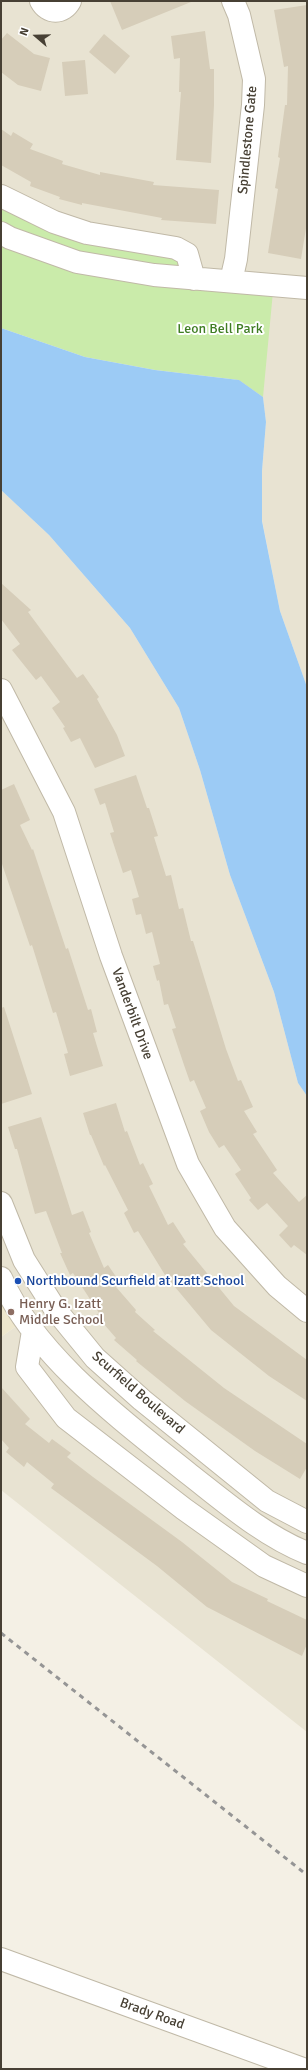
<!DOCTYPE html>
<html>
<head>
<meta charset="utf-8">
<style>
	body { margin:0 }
	#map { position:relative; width:308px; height:2070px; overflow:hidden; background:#f4f0e5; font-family:Signika,sans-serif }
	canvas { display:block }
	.frame { position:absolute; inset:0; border:2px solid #474034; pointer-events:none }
	.north { position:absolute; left:16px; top:16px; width:40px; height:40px; -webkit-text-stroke:3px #fff; paint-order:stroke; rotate:290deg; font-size:11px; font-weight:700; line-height:16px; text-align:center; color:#474034 }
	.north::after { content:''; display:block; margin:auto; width:14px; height:18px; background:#474034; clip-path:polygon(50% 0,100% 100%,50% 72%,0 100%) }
</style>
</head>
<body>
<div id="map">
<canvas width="308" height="2070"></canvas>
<div class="frame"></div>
<div class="north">N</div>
</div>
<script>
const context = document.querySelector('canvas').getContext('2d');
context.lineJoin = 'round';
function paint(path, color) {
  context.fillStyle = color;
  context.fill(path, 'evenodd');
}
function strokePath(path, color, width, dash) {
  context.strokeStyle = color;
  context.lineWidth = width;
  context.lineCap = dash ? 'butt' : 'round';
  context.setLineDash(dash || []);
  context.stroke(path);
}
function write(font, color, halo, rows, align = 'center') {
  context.font = font + ' Signika,sans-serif';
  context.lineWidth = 4;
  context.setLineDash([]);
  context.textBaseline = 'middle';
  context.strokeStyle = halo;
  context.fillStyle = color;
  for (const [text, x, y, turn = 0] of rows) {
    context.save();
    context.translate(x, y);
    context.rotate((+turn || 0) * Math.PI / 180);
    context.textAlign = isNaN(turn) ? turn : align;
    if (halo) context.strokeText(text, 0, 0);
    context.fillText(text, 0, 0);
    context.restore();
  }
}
paint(new Path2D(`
	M1,1H307V687L280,611L262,520V471L266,422L263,397L1,233Z
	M1,490L49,535L130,628L179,708L200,770L230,875L274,992L298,1083L307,1096V1732L1,1490V1337L25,1320L1,1278Z`), '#e8e3d2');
paint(new Path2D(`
	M1,1278L25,1320L1,1337Z`), '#eee7cd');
paint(new Path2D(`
	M1,196L176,248L194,279L274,281L263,397L239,380L155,370L85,357L1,328Z`), '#caebaa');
paint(new Path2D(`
	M1,328L85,357L155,370L239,380L263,397L266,422L262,471V521L280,611L307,687V1096L298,1083L274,992L230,875L200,770L179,708L130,628L49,535L1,490Z`), '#9ccbf5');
paint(new Path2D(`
	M110,1H191V2L122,30Z
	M307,5V222L301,259L268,253L278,189L275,188L280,158L278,157L285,105H287L288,66L284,67L274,10Z
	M205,31L210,69H214V105L211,163L176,160L181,92H179L180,58L174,59L171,36Z
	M7,33L34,54L50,58L41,91L18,85L1,72V40Z
	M104,34L130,56L115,74L89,52Z
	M85,60L88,94L65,96L62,62Z
	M1,129L11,136L13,132L33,144L30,149L63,161L62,164L100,175V172L154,182L153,185L219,190L216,224L161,220L162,218L82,203V205L59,199L60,197L30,186L31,182L1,165Z
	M1,583L31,610L28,612L77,678L83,674L99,697L97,699L117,735L125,756L95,768L80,738L71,742L63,728L65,727L52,708L60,702L41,676L36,680L12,650L20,644L1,619Z
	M136,775L147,808H149L158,836L154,837L166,876L171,875L179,909L183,908L191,941H193L226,1049L238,1081L241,1080L253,1107L244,1111L257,1132L253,1134L277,1170L273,1173L299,1202L307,1195V1255L294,1245L291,1248L279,1235L288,1226L267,1203L258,1210L249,1200L251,1198L235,1174L241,1170L224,1145L219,1148L209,1132L200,1111L206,1108L194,1080L190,1082L184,1065L172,1029L176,1028L168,1004L164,1005L159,980L157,981L153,966L160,964L152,932L146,934L141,914L136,915L132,899L139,897L131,870L123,873L110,833L114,832L105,803L100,805L94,789Z
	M14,784L30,820L20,825L32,850L33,849L66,949L68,948L88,1010L91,1009L97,1032L93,1033L103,1066L70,1076L64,1054L68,1053L56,1012L53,1013L32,945L30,946L1,861V790Z
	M4,1007L32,1094L1,1104V1008Z
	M116,1103L125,1132L127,1131L140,1165L143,1163L153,1184L149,1186L168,1225L173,1222L186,1242L183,1244L234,1306L307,1360V1401L269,1376L211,1330L165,1275L138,1231L134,1233L124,1213L128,1210L105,1165L104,1166L91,1135H90L83,1113Z
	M41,1117L72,1215L83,1211L91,1232L89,1233L104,1268L108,1265L121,1284L116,1287L136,1310L135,1312L155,1330L153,1331L224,1388L307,1444V1467L300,1479L255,1451L185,1401L136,1361L137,1360L114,1340L116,1338L96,1315L99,1313L73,1273L70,1275L60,1253H62L46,1211L35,1214L17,1149H15L8,1127Z
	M1,1387L30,1419L25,1424L49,1443L52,1439L71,1453L67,1457L93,1477L182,1542L232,1582L268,1599L267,1601L307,1620V1644L302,1656L207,1607L157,1566L51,1488L54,1484L27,1462L24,1467L6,1452L9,1448L1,1439Z`), '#d6cdb9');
const minor = new Path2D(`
	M41,1C48,14 63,14 70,1
	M1,196L54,222L87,233L176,248L187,254L194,279
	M1,233L10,238L77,262L154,275L307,288
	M231,281L236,259L253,105L254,79L239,15L233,1
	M1,690L64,812L111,956L188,1164L225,1228L277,1286L307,1311
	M1,1203L24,1260L55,1309L95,1358L142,1400L267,1501L307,1522
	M1,1278C36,1357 123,1421 189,1474C225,1502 264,1536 307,1553
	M33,1331L27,1367L66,1418L184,1509L264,1566L307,1586
	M1,1959L303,2069`);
strokePath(minor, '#c0b9a7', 24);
strokePath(minor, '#fff', 22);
strokePath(new Path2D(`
	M1,1633L307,1875`), '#959595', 3, [5, 5]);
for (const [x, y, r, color] of [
	[18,1281,4,"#1a4fb4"],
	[11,1312,4,"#8d6e63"]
]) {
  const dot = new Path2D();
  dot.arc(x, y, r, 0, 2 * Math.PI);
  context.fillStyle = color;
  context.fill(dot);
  strokePath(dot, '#fff', 1.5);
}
write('14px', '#474034', '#fff', [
	["Spindlestone Gate",248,140,-85],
	["Vanderbilt Drive",132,1014,70],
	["Scurfield Boulevard",138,1393,41],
	["Brady Road",152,2014,20]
]);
write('14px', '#3f7d23', '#fff', [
	["Leon Bell Park",220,329]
]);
write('14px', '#164399', '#fff', [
	["Northbound Scurfield at Izatt School",26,1281]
], 'left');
write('14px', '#785e54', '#fff', [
	["Henry G. Izatt",19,1304],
	["Middle School",19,1320]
], 'left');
</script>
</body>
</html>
